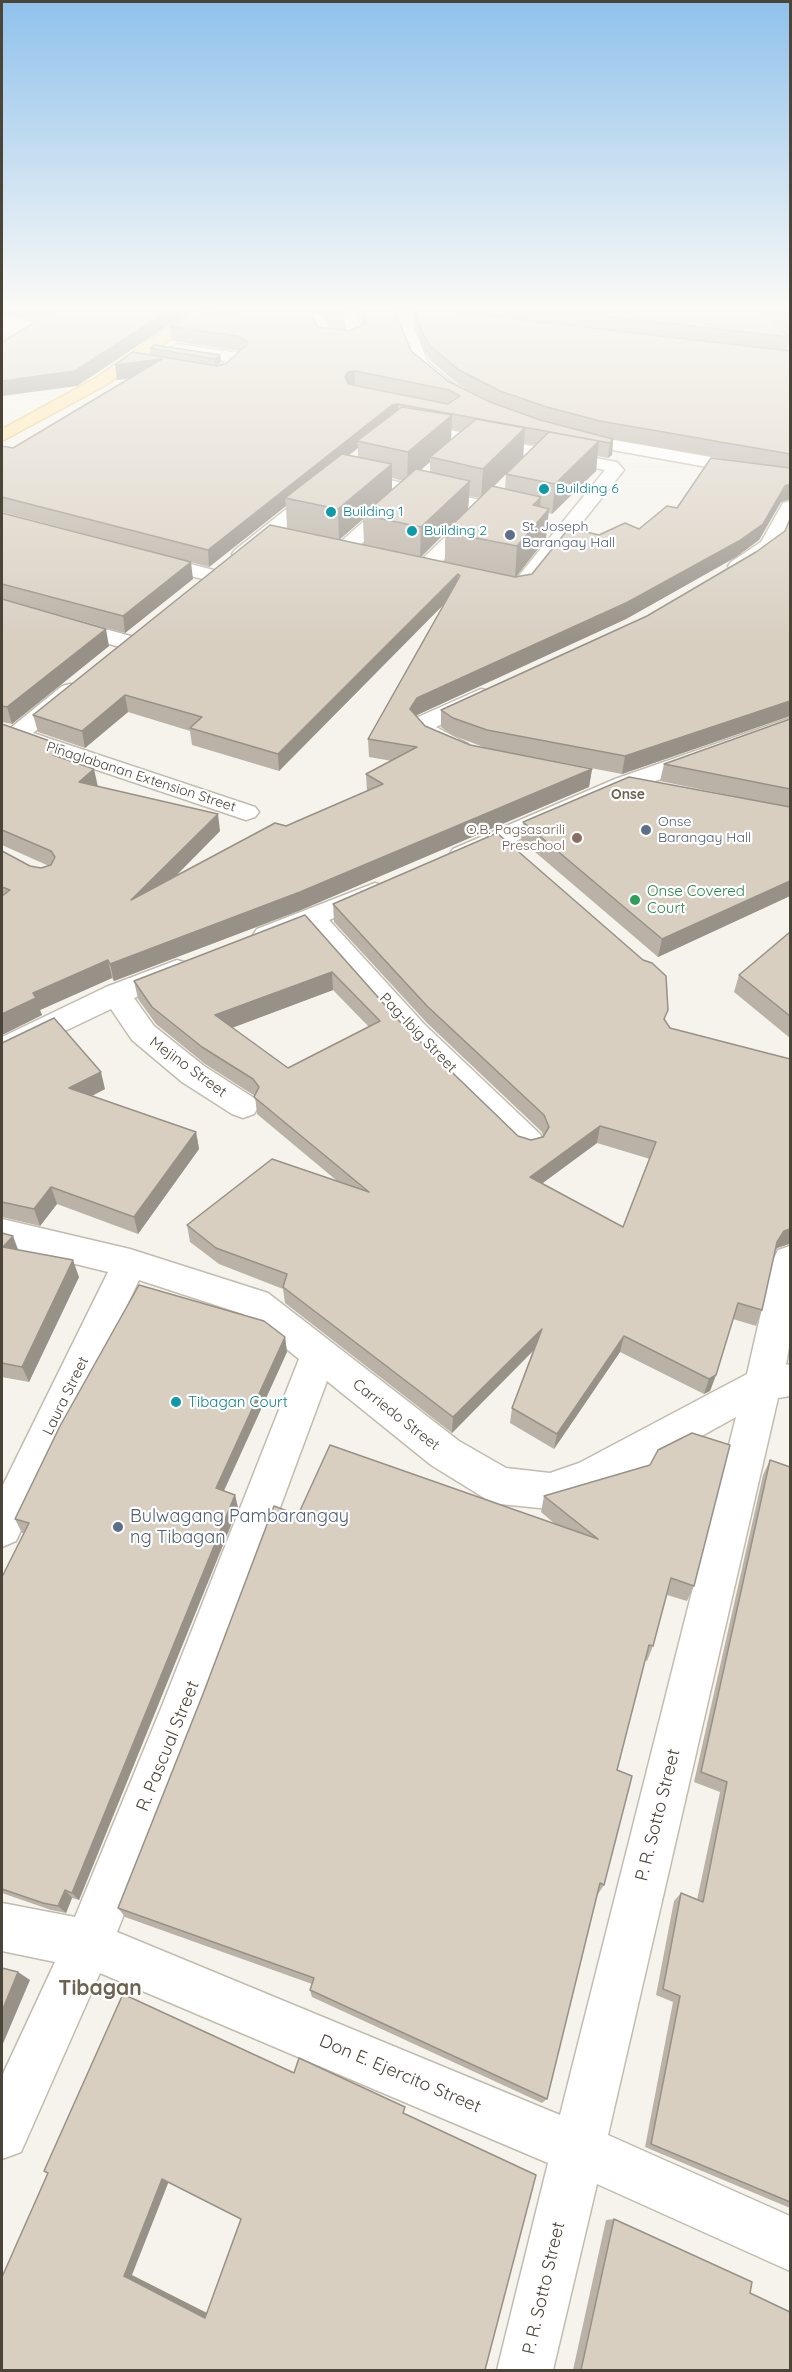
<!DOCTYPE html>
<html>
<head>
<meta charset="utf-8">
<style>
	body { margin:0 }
	#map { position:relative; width:792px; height:2372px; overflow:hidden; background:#f6f3ec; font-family:Quicksand,sans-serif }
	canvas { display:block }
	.frame { position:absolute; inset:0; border:3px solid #4b4439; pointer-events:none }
</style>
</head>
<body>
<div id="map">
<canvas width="792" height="2372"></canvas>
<div class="frame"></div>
</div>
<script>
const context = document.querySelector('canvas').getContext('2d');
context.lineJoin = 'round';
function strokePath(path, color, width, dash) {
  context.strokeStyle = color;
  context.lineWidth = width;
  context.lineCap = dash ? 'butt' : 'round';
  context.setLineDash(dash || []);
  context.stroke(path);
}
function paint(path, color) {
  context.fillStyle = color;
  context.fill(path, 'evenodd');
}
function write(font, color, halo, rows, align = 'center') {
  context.font = font + ' Quicksand,sans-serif';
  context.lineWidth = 4.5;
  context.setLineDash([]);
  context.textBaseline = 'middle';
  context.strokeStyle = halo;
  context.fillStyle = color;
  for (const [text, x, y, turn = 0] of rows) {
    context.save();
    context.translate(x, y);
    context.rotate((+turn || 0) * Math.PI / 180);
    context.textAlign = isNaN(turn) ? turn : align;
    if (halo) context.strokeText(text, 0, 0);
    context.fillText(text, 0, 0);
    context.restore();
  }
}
const minor = new Path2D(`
	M256,311C272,311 308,307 322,316C327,319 328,326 330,332L348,334L341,311H355L365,337C354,348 332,343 319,339L311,322L263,315Z
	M400,311H410L413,314L411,320L428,363L454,384L456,388L454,392H442L413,365L395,320Z
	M747,311H762L790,337V350L784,348Z
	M177,344L239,353L247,358L225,377H206L198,372L200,369H216L226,361L171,352L169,349Z
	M407,422L611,461L617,462L624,470L529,589C515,593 498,589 484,585L481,581L484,577L491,575L517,578L605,470L401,431L398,427Z
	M580,434L790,471V482L574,443L571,439Z
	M348,471L517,508L527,514L517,520L341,481L339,477L341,473Z
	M321,485L330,491L328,495L249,558H235L232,554L235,550L314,487Z
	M396,497L405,503L403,507L351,553H337L334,549L337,545L389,499Z
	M790,501C791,507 792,518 790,525C784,545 753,576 731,570L728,566L731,562L761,542L783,503Z
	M477,511L484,513L487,517L484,521L431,572H417L414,568L417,564L470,513Z
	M148,553L221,572L224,576L221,580L214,582L141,563L138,559L141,555Z
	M2,601L138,638L141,643L138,648L130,650L2,613Z
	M70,684L78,686L81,691L78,696L33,733L255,807L259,812L255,817L246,820L237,817L8,740L4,735L8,730L62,686Z
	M481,689L489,691L492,696L489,701L436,727L468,744L472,749L468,754C449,759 423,744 412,728L418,717Z
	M790,718V733L633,789L471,861L462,863L453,861L449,855L453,849L615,779Z
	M375,883L385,886L388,892L385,898L329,920L425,1025L540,1134L545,1143L540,1152L529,1155L518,1152L403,1039L307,929L267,944L257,941L253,935L257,929Z
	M177,960L187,963L191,970L187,977L134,998L154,1026L204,1066L254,1098L259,1106L254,1114L243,1118L232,1114L182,1082L132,1040L111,1009L2,1061V1037L106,987Z
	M2,1219L130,1249L268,1293L459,1441L506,1468L550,1473L579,1463L747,1374L773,1260L778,1250L790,1246V1341L786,1365L790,1364V1396L778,1398L608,2135L790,2216V2271L597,2184L553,2370H497L548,2163L100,1973L21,2152L2,2159V2076L55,1962L2,1951V1903L75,1917L162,1706L299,1359L243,1314L139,1280L16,1541L2,1547V1487L108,1272L2,1246ZM327,1381L431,1465L486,1499L500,1504L550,1509L604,1490L736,1417L560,2115L117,1932L206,1707Z`);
const major = new Path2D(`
	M193,311H210L106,385L2,441V429L94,379Z
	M374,311C392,311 455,308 467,320L459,325L381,315Z`);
strokePath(minor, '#c2bbae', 3);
strokePath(major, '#e6c16a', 3);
paint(minor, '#fff');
paint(major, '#ffe39c');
paint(new Path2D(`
	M2,311H190L77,386L35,322L2,315Z
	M211,311H236L231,313L331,329L326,317L314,311H343L344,317L345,331H349L363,325L357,311H395L411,351L448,381L496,405L459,385L430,360L422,347L414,321V311H762L790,337L787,351H790V499L781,502L759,540L736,557L626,619L417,715L416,716L425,726L470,745L592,769L589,787L301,910L114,981L112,978L40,1010L42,1015L2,1035V851L30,866L41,868L49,866L2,845V724L64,746L67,760L98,786L220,831L176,876L286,826L367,791L366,774L392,761L369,757L368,739L443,605L279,771L192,745L190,731L128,712L85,748L38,732L33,715L287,529L286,506L209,567L2,512V446L13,448L129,378L117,380L151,355L150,348L220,355L221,362L216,366H217L225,364L240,351L172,341L170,327L225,314L211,313ZM451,429L461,431L451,440ZM612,439L740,461L677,508L639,529L599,535L532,574L515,577L546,539L548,513L552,514L596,471L597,456L608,458L612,455L613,439ZM524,443L536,445L523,457ZM358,448V457L349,455ZM430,462V473L420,470ZM506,474L505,489L494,486ZM392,478L403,481L392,490ZM469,496L480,498L468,509ZM363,519L364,545L339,540ZM445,533V562L421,557Z
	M764,311H790V334Z
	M2,513L193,579L125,633L2,599Z
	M785,531L790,716L622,774L486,748L452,735L441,727V710L647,616L756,552Z
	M2,599L109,646L12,724L2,722Z
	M790,719V896L658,957L521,840L523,822L733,796L660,781L664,764Z
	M333,904L666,1022L670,1028L790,1059V1245L789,1244L777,1248L775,1251L762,1310L756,1326L733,1319L716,1375L710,1391L704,1394L620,1352L554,1449L510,1423L512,1408L533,1350L452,1433L285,1303L283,1289L219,1264L190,1242L187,1225L336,1180L257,1114L255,1096L205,1064L156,1024L138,999L134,981L305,915L401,1023L518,1136L531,1140L543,1136L542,1132L427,1023L334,922ZM333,990L369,1027L288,1068L232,1028ZM597,1143L650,1159L623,1227L542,1183Z
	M790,932V1038L734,992L739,975Z
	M2,1043L105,1089L92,1096L196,1132L199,1149L138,1234L57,1204L40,1226L2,1217Z
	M2,1233L18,1250L79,1277L29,1382L2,1377Z
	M285,1337L287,1352L224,1491L235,1495L238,1508L79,1900L72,1898L66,1913L51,1910L2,1893V1577L24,1533H22L15,1519Z
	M770,1460L790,1467V2208L645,2147L673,2002L656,1995L674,1901L681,1893L697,1900L720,1792L694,1782L763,1475Z
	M544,1496L694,1586L687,1601L667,1595L653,1646L647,1661L645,1660L617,1770L604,1885L598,1894L597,1893L547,2099L542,2103L312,1997L310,1990L312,1984L125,1917L118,1908L298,1515L555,1524L541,1512Z
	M614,2219L750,2293L790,2370H573L606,2220Z`), '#bab2a6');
paint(new Path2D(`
	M167,311H190L77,386L2,396V381Z
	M227,311H236L228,315Z
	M220,355L221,362L215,367V359Z
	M162,359L164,373L117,380L115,365Z
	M355,371V386L345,392V377L348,372Z
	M398,404V420L357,441L358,448L293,500L285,498L286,506L209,567L208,550L392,405Z
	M452,415L451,444L430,457V462L407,482L408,452Z
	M525,428L523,457L481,499L483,469Z
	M613,439L612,455L608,458L610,443Z
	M599,441L596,471L552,514L555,484Z
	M392,464V494L363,515V519L339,540L338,509Z
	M470,481L468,511L445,532V533L420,558L421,527Z
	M790,484V499L781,502L759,540L736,557L626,619L417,715L410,727V709L417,698L785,486Z
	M541,497L539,520L549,509L546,539L515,578L517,546L533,505Z
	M191,562L193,579L125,633L123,616Z
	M458,574L457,591L279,771L278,754Z
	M106,629L109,646L12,724L7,707Z
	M125,695L128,712L85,748L82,731Z
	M790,701V716L622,774L625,756Z
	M64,746L68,763L53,755Z
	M94,769L98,787L79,782Z
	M592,769L589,787L301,910L114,981L110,964Z
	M218,814L220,831L135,917L131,900Z
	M790,881V896L658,957L662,939Z
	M108,960L112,978L40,1010L42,1015L2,1035V1014L33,993Z
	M332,972L333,990L218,1033L215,1015Z
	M101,1072L105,1089L74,1105L69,1088Z
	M600,1126L597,1143L528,1194L530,1177Z
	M196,1132L199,1149L138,1234L134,1217Z
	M51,1187L57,1204L40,1226L34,1209Z
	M790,1229V1241L789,1244L777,1248L771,1259L777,1242L784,1231Z
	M13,1236L19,1252L3,1247Z
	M73,1260L79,1277L29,1382L22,1367Z
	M542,1329L539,1345L452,1433L453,1417Z
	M624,1336L620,1352L554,1449L557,1434Z
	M285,1337L287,1352L219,1501L216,1488Z
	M716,1375L710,1391L704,1394L709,1379Z
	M235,1495L238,1508L79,1900L72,1893Z
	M65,1890L72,1898L66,1913L58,1906Z
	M18,1972L30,1980L2,2046V2011Z
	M162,2179L169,2181L132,2275L211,2315L205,2318L124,2276Z`), '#979187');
const building = new Path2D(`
	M48,311H167L75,371L2,381V342L52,312Z
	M192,311L223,315L239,311H309L318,327L349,331L367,323L362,311H395L411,351L448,381L490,402L540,420L613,439L610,443L398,404L392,405L208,550L2,497V446L13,448L162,359L115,365L133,352L217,366L225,364L247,345V341L238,336L170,327ZM355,371L449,390L460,396L448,404L348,384L345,377L348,372Z
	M329,311H343L344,317L331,316Z
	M415,311H446L790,351V454L600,421L547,407L500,391L459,370L430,346L422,332Z
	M559,311H762L790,337Z
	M783,311H790V317Z
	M155,345L220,355L215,359L150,348Z
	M402,407L452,415L408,452L357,441Z
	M476,419L525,428L483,469L430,457Z
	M549,432L599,441L555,484L506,474Z
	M342,454L392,464L338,509L285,498Z
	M711,458L790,468V484L785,486L763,524L739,541L628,602L417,698L410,709L425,726L470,745L592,769L300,892L110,964L108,960L33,993L36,998L2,1014V896L10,890L2,887V851L30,866L41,868L51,865L55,857L51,851L2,830V724L64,746L53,755L94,769L79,782L218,814L131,900L275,823L286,826L383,784L366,774L417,747L368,739L460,576L458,574L278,754L190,728L202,717L125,695L82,731L33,715L270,525L515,577L532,574L569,528L599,535L625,523L639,529L667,506L677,508Z
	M416,469L470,481L421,527L363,515Z
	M492,486L541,497L533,505L549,509L517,546L445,532Z
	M2,513L191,562L123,616L2,584Z
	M790,519V701L625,756L487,730L453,718L441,710L647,616L756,552L785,531Z
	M2,599L106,629L7,707L2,706Z
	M790,719V789L664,764Z
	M629,777L790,807V881L662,939L523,822Z
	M497,833L643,960L652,963L666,976L668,1010L664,1019L670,1028L790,1059V1229L784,1231L777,1242L762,1310L738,1303L716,1375L709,1379L624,1336L557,1434L512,1408L542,1329L453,1417L283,1287L287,1274L216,1248L187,1225L272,1159L369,1192L254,1097L259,1087L253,1079L202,1047L152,1007L134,981L305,915L401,1023L518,1136L531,1140L543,1137L549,1127L544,1115L427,1006L333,904ZM332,972L380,1021L288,1068L215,1015ZM600,1126L656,1142L623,1227L530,1177Z
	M790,932V1016L739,975Z
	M54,1018L101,1072L69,1088L196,1132L134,1217L51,1187L34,1209L2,1202V1043Z
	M2,1233L13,1236L3,1247L73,1260L22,1367L2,1363Z
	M139,1285L264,1321L285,1337L216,1488L235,1495L72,1893L65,1890L58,1906L43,1903L2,1889V1577L29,1523L15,1519L60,1426Z
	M692,1433L730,1445L694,1586L671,1578L653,1646L649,1645L617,1770L632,1776L604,1885L600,1883L547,2099L310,1990L314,1978L118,1908L203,1694L274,1506L298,1515L330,1445L598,1539L544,1496L650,1465L658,1450Z
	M770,1460L790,1467V2202L651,2144L680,1996L663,1989L681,1893L703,1902L727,1782L701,1772Z
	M2,1968L18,1972L2,2011Z
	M123,1994L294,2073L299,2058L405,2107L403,2113L536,2175L485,2370H2V2277L48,2173L44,2171ZM162,2179L241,2219L205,2318L124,2276Z
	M614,2219L752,2282L750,2293L790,2312V2370H581Z`);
paint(building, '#d8cfc1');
strokePath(building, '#979187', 1.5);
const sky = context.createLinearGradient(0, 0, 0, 643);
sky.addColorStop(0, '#8fc1ec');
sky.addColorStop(0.48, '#fbfaf6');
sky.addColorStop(1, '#fbfaf600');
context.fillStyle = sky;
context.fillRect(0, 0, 792, 643);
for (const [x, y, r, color] of [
	[544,489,6,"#0f9aa8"],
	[331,512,6,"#0f9aa8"],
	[412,531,6,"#0f9aa8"],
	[510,535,6,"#5c6f8a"],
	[646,830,6,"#5c6f8a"],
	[577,838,6,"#8d6e63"],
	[635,900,6,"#2e9e5b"],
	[176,1402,6,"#0f9aa8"],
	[118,1527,6,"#5c6f8a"]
]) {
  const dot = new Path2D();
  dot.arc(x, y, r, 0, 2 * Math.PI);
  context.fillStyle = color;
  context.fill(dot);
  strokePath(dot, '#fff', 2);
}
write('14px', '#0d838f', '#fff', [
	["Building 6",556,489],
	["Building 1",343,512],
	["Building 2",424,531]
], 'left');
write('14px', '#4e5e75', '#fff', [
	["St. Joseph",522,527],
	["Barangay Hall",522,543],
	["Onse",658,822],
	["Barangay Hall",658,838]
], 'left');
write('14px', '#4b4439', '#fff', [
	["Pinaglabanan Extension Street",141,777,18]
]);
write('bold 14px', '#6e6250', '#fff', [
	["Onse",628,795]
]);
write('14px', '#785e54', '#fff', [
	["O.B. Pagsasarili",565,830],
	["Preschool",565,846]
], 'right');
write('15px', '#27864d', '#fff', [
	["Onse Covered",647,891],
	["Court",647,908]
], 'left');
write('15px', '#4b4439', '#fff', [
	["Pag-Ibig Street",418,1033,46],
	["Mejino Street",188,1067,36],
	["Laura Street",66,1396,-64],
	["Carriedo Street",396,1415,38]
]);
write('15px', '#0d838f', '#fff', [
	["Tibagan Court",188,1402]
], 'left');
write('18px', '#4e5e75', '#fff', [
	["Bulwagang Pambarangay",130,1517],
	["ng Tibagan",130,1538]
], 'left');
write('18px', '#4b4439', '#fff', [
	["R. Pascual Street",168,1746,-68],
	["P. R. Sotto Street",658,1815,-76],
	["Don E. Ejercito Street",400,2074,23],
	["P. R. Sotto Street",544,2288,-77]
]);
write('bold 21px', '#6e6250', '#fff', [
	["Tibagan",100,1989]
]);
</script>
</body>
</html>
